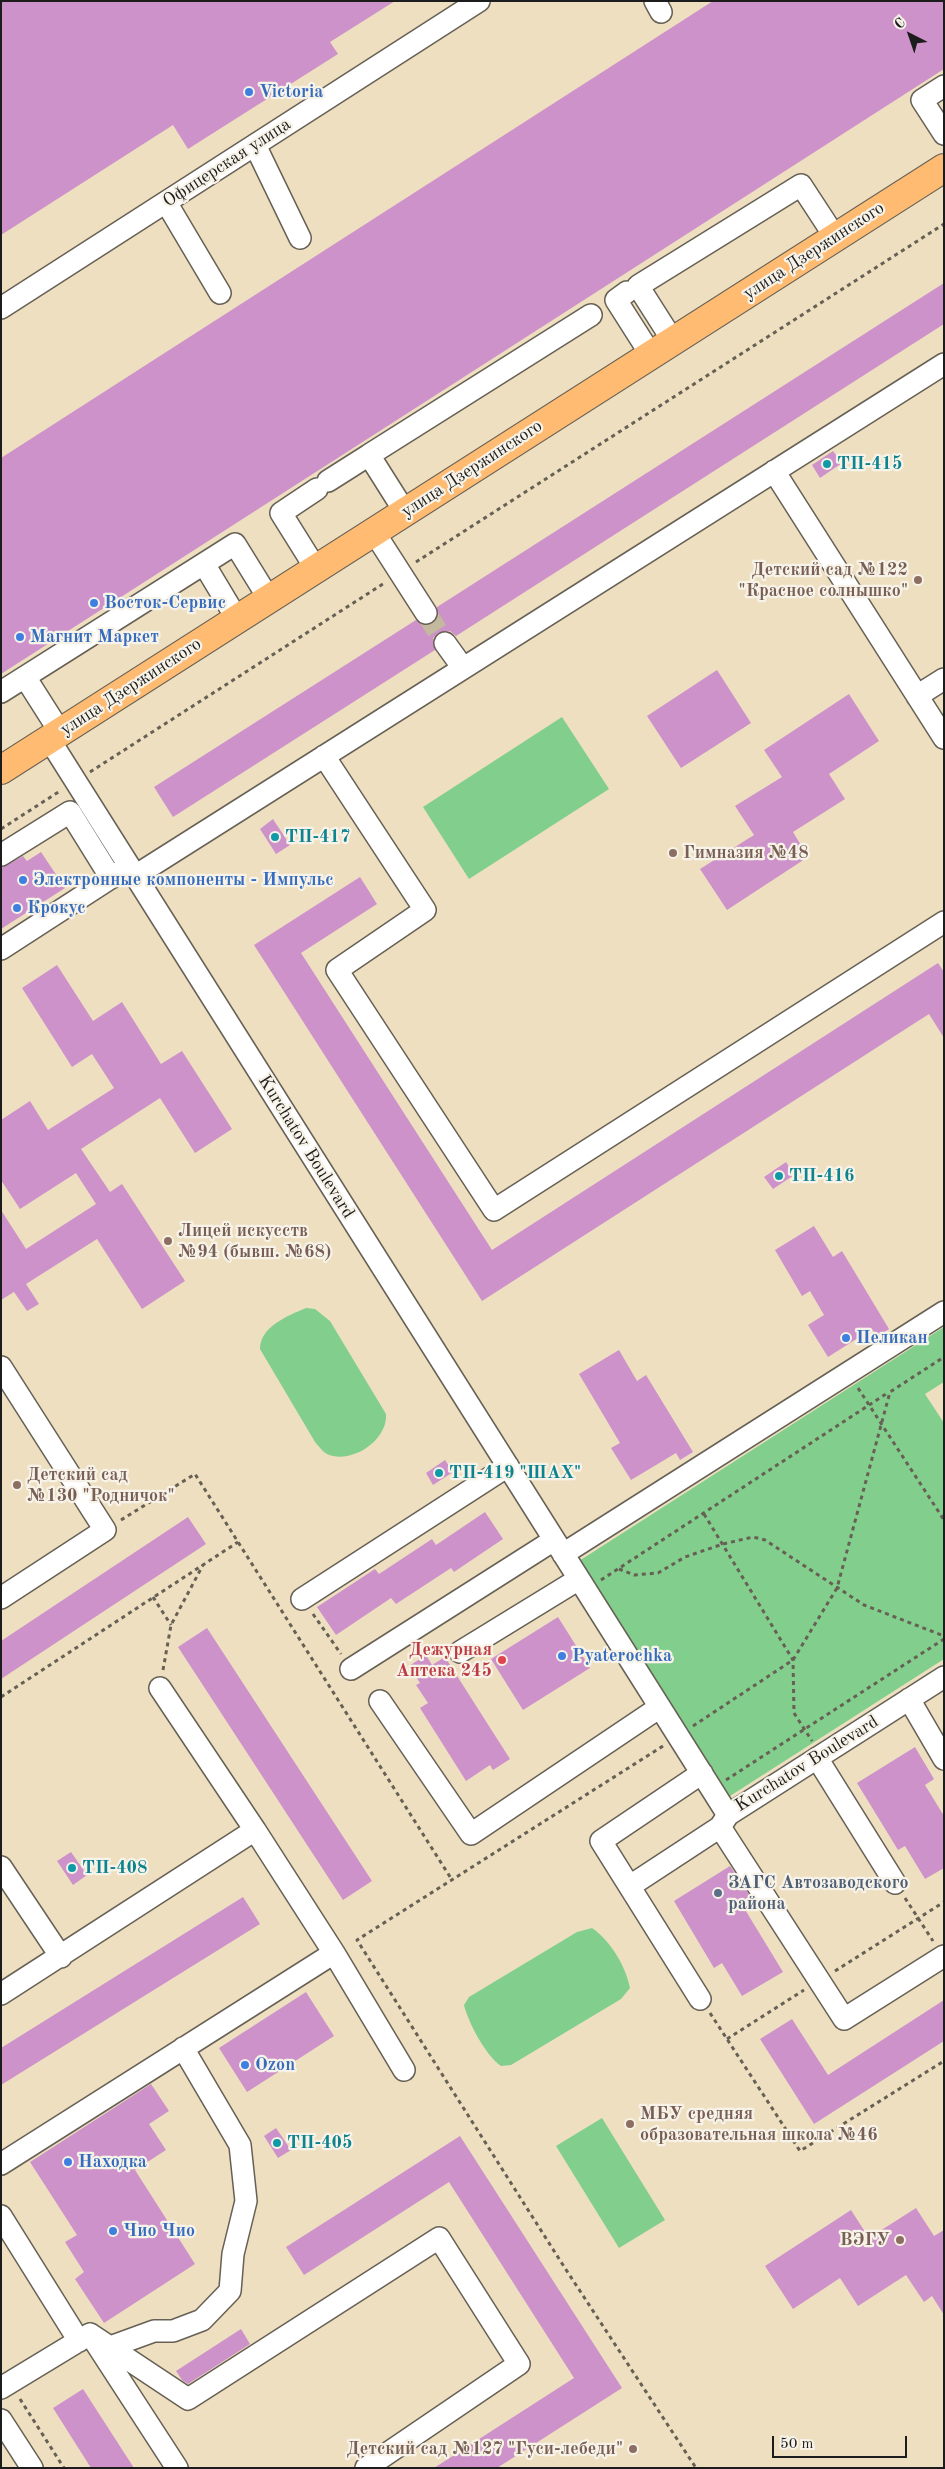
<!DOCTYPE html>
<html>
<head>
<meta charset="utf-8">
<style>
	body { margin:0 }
	#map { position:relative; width:945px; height:2469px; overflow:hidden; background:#eedfc0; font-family:"Old Standard TT",serif }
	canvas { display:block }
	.frame { position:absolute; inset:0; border:2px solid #1c1c1c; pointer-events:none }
	.north { position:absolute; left:885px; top:10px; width:50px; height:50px; -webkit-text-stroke:4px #f7f3e8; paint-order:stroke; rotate:319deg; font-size:14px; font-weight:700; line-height:20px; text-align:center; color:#1c1c1c }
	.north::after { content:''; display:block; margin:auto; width:18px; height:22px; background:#1c1c1c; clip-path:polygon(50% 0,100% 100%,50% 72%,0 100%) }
	.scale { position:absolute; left:772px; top:2436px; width:135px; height:22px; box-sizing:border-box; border:2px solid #1c1c1c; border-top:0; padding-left:6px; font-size:15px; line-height:18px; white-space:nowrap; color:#1c1c1c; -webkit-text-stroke:4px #f7f3e8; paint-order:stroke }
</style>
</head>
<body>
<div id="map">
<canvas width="945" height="2469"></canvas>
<div class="frame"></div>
<div class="north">С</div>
<div class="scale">50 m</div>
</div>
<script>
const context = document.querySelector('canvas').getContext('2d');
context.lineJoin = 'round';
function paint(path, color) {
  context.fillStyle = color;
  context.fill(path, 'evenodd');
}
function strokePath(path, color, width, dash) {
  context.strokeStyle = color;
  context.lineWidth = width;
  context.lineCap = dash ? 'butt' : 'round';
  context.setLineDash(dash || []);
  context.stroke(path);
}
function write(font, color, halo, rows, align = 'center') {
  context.font = font + ' "Old Standard TT",serif';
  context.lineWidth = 4.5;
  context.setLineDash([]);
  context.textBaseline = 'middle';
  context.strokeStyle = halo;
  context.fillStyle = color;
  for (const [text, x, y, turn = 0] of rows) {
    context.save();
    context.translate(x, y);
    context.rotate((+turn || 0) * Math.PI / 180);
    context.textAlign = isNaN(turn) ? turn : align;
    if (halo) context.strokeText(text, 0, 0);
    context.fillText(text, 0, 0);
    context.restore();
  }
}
paint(new Path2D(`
	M562,717L609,789L469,879L423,807Z
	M306,1308L315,1309L330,1321L386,1414C388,1438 357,1461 333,1456C325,1455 320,1448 315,1442L260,1349C260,1327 287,1316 306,1308Z
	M944,1327V1382L925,1394L944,1423V1659L730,1796L579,1561Z
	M592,1928C611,1941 626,1967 630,1988L621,1999L511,2065L501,2066C486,2056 468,2022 464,2005L469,1997L577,1932Z
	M602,2118L665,2220L619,2248L556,2146Z`), '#82cf8d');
paint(new Path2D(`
	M1,1H395L330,42L338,54L188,149L173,125L1,235Z
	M713,1H944V69L1,674V458Z
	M944,283V324L456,636L450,631L438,633L433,638L435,650L173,817L154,787L416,620L421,624H432L437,618V607Z
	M833,451L842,463L820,478L812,465Z
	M717,670L751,723L681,768L647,716Z
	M849,694L879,741L829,774L845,799L793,832L808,857L727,910L700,869L754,835L735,806L782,777L764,750Z
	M273,819L290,845L276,854L260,829Z
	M41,852L65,888L1,929V868L23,856L27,861Z
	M360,877L377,904L301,953L492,1250L938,963L944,972V1038L929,1014L482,1301L254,945Z
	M57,965L93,1021L122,1002L161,1064L182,1051L232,1129L195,1153L160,1098L81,1149L110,1192L122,1184L185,1281L142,1309L97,1239L26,1284L39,1304L27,1311L14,1292L1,1300V1210L26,1249L96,1204L76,1173L20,1209L1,1180V1120L30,1101L48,1130L114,1088L92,1054L72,1067L22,988Z
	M786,1162L794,1175L773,1189L764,1177Z
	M814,1226L833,1257L842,1251L889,1329L877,1337L872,1329L828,1357L808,1325L824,1315L810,1291L802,1296L775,1250Z
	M619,1350L637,1381L646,1375L693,1452L680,1460L676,1453L631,1480L611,1448L620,1443L579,1374Z
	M445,1460L453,1472L433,1485L426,1473Z
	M485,1512L503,1539L454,1572L451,1568L396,1604L391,1598L336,1635L317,1607L375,1569L379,1574L432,1539L436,1545Z
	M188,1517L206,1544L1,1679V1641Z
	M558,1617L590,1668L523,1710L491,1659Z
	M207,1628L372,1881L343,1900L178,1647Z
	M426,1655L432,1665L445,1657L510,1759L493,1770L490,1765L466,1781L420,1708L428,1703L416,1685L420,1683L409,1666Z
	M915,1747L934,1779L925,1785L944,1816V1868L925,1879L905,1846L898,1850L857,1783Z
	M71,1852L87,1875L73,1885L57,1861Z
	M730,1866L751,1897L741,1903L783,1972L742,1996L722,1963L714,1968L674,1901Z
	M243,1897L260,1924L1,2085V2048Z
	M306,1992L334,2036L247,2092L219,2048Z
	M944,2000V2041L814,2124L760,2039L792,2019L828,2075Z
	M151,2084L169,2111L149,2124L166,2150L135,2170L195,2264L104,2323L75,2279L84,2272L65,2242L77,2235L30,2162Z
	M276,2128L291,2150L278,2158L264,2136Z
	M460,2136L622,2388L497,2468H434L574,2378L449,2182L304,2275L286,2247Z
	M916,2208L934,2236L944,2230V2315L932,2296L924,2302L906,2275L858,2306L840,2278L793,2309L765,2266L851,2210L869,2238Z
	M241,2329L250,2344L188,2384L182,2380L176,2371Z
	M83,2389L134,2468H91L53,2408Z`), '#cd92ca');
strokePath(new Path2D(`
	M426,613L445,643`), '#c4b89f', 21, [21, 11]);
const minor = new Path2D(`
	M655,1L661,12
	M944,86L922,100L944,134
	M255,145L300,238
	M166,202L220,293
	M627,292L616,300L651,355
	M1,308L479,1
	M673,341L638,286L801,185L835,237
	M774,471L944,738
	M328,481L369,455
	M405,512L369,455L591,315
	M374,532L426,613
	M204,564L237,619
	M316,569L281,513L317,489
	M445,643L463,668
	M25,677L60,732
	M1,692L235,544L269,599
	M917,696L944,679
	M49,739L728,1815
	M324,756L425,910L337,970L494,1210L944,922
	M1,855L70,812L111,878
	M135,876L944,364
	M1,949L123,870
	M1,1367L105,1530L1,1598
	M563,1554L944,1312
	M302,1599L508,1466
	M460,1652L579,1579
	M351,1669L554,1540
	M909,1699L944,1759
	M380,1701L471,1834L660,1707
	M817,1758L895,1883
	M720,1827L844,2019L944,1956
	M1,1867L61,1957
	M630,1886L720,1827L728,1815L944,1677
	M334,1953L404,2070
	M1,1994L255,1830L160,1688
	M700,1999L601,1841L702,1773
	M1,2164L334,1953L255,1830
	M1,2216L79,2341
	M90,2334L188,2399L439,2238L519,2364L366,2468
	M110,2347L154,2331H173L202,2320L230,2291L233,2254L246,2201L240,2145L183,2048
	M1,2388L90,2334L177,2468
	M1,2420L32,2468`);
const major = new Path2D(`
	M1,770L944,168`);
strokePath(minor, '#666055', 24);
strokePath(major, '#666055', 30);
strokePath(new Path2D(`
	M416,562L944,224
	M90,772L386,582
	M1,829L60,791
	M858,1388L944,1520
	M704,1514L793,1660L794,1713L812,1741
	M121,1520L195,1474L452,1880
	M619,1569L634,1575L658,1573L685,1557L723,1544L753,1537L765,1540L864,1605L944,1636
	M601,1580L889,1392
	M153,1597L171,1625
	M313,1614L341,1654
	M163,1670L171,1625L203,1565
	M1,1697L238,1542
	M693,1726L793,1660L837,1588L890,1392L944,1357
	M663,1746L357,1940L561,2262L696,2468
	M726,1780L944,1639
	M905,1898L933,1941
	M835,1971L944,1902
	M710,2013L800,2151L944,2061
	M727,2039L804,1990
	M20,2399L64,2468`), '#666055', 3, [4, 4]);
strokePath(minor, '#fff', 21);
strokePath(major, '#febb71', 28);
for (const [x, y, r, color] of [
	[249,92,5,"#3f7fe0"],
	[827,464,5,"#0f9aa8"],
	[918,580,5,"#8d6e63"],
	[94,603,5,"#3f7fe0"],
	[20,637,5,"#3f7fe0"],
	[275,837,5,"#0f9aa8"],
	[673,853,5,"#8d6e63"],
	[23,880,5,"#3f7fe0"],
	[17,908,5,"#3f7fe0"],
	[779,1176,5,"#0f9aa8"],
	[168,1241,5,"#8d6e63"],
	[846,1338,5,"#3f7fe0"],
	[439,1473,5,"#0f9aa8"],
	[17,1485,5,"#8d6e63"],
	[562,1656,5,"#3f7fe0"],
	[502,1660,5,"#e0444e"],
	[72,1868,5,"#0f9aa8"],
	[718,1893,5,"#5c6f8a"],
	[245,2065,5,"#3f7fe0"],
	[630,2124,5,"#8d6e63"],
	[277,2143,5,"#0f9aa8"],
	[68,2162,5,"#3f7fe0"],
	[113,2231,5,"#3f7fe0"],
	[900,2240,5,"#8d6e63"],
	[633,2449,5,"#8d6e63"]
]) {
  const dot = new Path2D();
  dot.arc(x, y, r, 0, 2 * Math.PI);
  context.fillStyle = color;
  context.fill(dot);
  strokePath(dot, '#f7f3e8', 2);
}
write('bold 18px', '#366cbe', '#f7f3e8', [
	["Victoria",259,92],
	["Восток-Сервис",104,603],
	["Магнит Маркет",30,637],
	["Электронные компоненты - Импульс",33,880],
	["Крокус",27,908],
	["Пеликан",856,1338],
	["Pyaterochka",572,1656],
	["Ozon",255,2065],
	["Находка",78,2162],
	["Чио Чио",123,2231]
], 'left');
write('18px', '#1c1c1c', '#f7f3e8', [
	["Офицерская улица",227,163,-33],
	["улица Дзержинского",814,251,-33],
	["улица Дзержинского",472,469,-33],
	["улица Дзержинского",131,687,-33],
	["Kurchatov Boulevard",306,1147,58],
	["Kurchatov Boulevard",807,1764,-32]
]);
write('bold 18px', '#0d838f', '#f7f3e8', [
	["ТП-415",837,464],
	["ТП-417",285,837],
	["ТП-416",789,1176],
	["ТП-419 \"ШАХ\"",449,1473],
	["ТП-408",82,1868],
	["ТП-405",287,2143]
], 'left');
write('bold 18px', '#785e54', '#f7f3e8', [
	["Детский сад №122",908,570,"right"],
	["\"Красное солнышко\"",908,591,"right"],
	["Гимназия №48",683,853],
	["Лицей искусств",178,1231],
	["№94 (бывш. №68)",178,1252],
	["Детский сад",27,1475],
	["№130 \"Родничок\"",27,1496],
	["МБУ средняя",640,2114],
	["образовательная школа №46",640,2135],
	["ВЭГУ",890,2240,"right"],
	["Детский сад №127 \"Гуси-лебеди\"",623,2449,"right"]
], 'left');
write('bold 18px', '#be3a42', '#f7f3e8', [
	["Дежурная",492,1650],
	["Аптека 245",492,1671]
], 'right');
write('bold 18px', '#4e5e75', '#f7f3e8', [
	["ЗАГС Автозаводского",728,1883],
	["района",728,1904]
], 'left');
</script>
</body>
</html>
